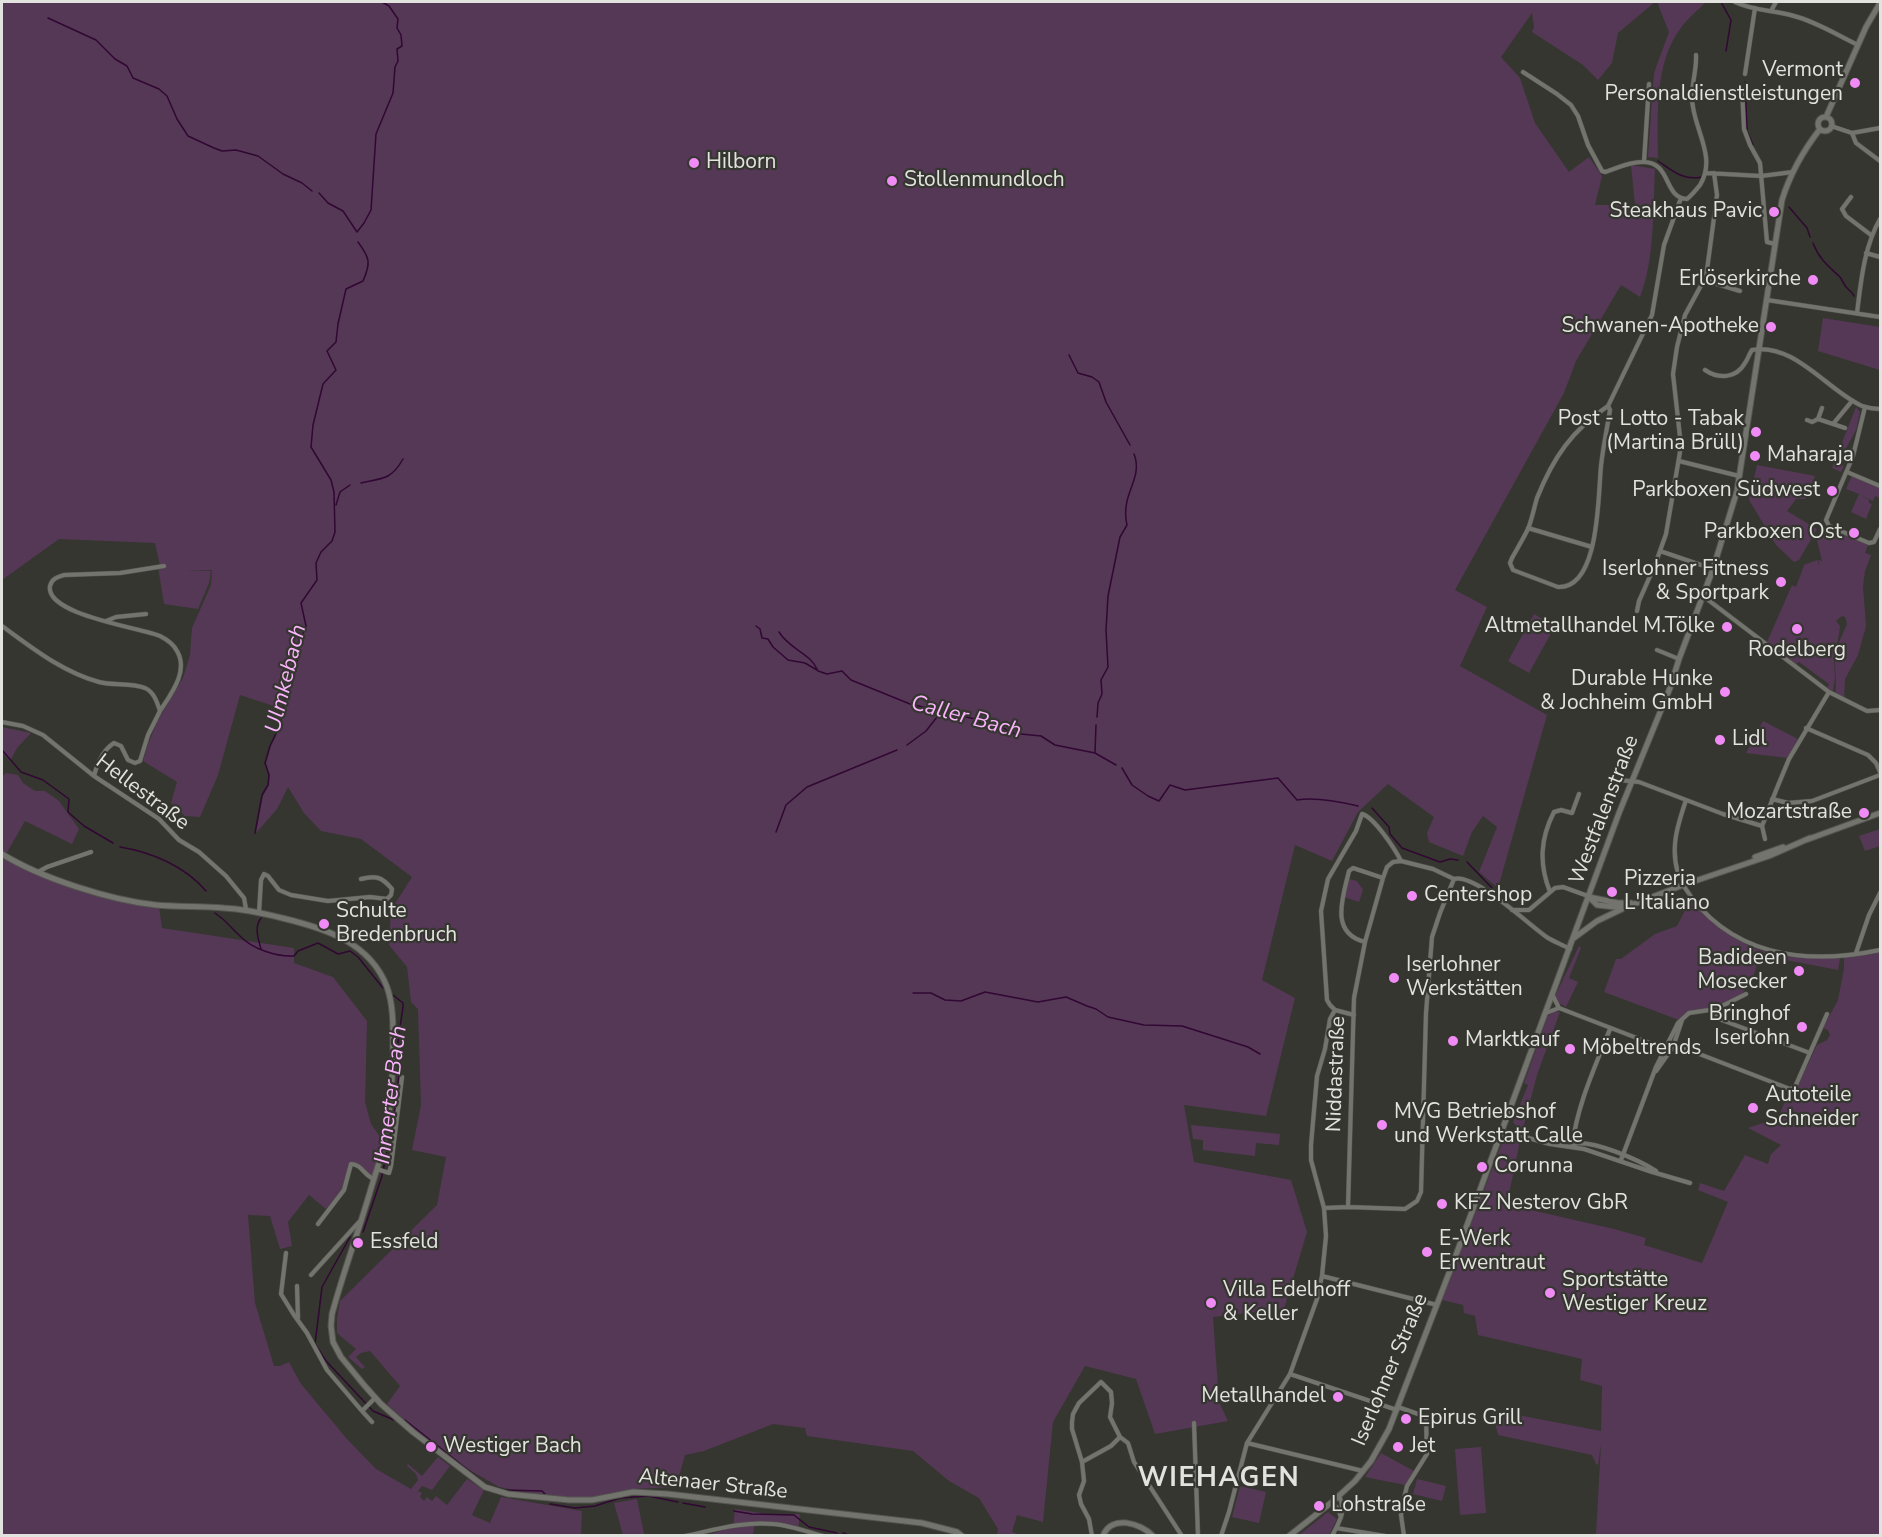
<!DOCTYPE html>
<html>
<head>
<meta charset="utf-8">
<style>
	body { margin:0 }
	#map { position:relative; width:1882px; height:1537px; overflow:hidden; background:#35362f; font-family:"Nunito Sans",sans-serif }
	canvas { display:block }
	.frame { position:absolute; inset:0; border:3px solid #e2e2de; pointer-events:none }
</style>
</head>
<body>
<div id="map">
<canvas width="1882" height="1537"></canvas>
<div class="frame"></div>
</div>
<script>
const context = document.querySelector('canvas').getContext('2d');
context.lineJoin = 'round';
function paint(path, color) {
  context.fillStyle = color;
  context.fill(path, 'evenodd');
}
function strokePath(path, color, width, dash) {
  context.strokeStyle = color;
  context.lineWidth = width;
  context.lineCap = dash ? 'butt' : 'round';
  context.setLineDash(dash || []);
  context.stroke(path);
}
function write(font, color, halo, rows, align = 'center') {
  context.font = font + ' "Nunito Sans",sans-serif';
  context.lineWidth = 4.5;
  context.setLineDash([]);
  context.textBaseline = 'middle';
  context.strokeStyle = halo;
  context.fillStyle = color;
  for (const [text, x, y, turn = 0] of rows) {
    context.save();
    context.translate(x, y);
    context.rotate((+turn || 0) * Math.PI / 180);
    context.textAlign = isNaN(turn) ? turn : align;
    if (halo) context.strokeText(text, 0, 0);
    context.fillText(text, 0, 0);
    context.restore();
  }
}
paint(new Path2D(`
	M2,2H1655L1618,33L1612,63L1598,80L1583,65L1532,32L1534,27L1532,13L1501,57L1520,78L1535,123L1569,172L1589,157L1602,176L1595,205H1635L1631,165L1655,169C1653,209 1655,259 1640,297L1621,285L1576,361L1564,393L1455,590L1487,607L1460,666L1547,715L1498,888L1479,872L1497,827L1483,816L1472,832L1463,856L1429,842L1427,833L1434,817L1388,784L1358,812L1332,861L1295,845L1262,980L1295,998L1266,1116L1184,1105L1194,1162L1291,1180L1307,1232L1284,1309L1213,1317L1219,1402L1228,1421L1155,1434L1136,1379L1085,1366L1053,1422L1043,1522L1017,1515L1012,1532L1020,1535H997L998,1529L979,1498L949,1481L913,1451L807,1436L805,1428L773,1424L704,1451L685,1455L676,1487L633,1489L602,1497H551L499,1487L456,1462L418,1432L387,1404L400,1386L370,1351L361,1353L356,1357L365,1367L362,1369L348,1357L356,1349L337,1333V1319L340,1301L437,1205L446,1157L412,1150L421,1105L418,1009L411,1002L407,967L389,945L391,910L412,877L361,839L321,831L304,813L288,787L277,809L256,833L263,796L269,785L270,775L266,763L271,746L281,726L283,709L240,695L218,775L200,817L185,816L171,803L177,782L143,761L148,744L158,720L183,678L190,655L192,628L211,585L212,570H185L211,571L209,583L198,609L164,604L158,567L160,566L155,543L59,539L2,580Z
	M1657,2H1706C1698,10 1687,19 1680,29C1654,65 1658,115 1658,158L1648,157L1654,73L1669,32Z
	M1823,318L1880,327V370L1818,351Z
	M1856,407L1860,412L1856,430L1838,463L1844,466L1841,472L1832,468Z
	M1757,465L1815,476L1806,499H1796L1787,511L1817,529L1799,560L1794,562L1776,545L1749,500Z
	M1853,473L1880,486V498L1875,496L1873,501L1859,495L1869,500V503L1872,504L1866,519L1851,512L1859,494L1846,489Z
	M1827,527L1868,545L1865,553L1871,555L1865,571L1863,587L1866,626L1858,655L1845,679L1844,700L1835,694C1837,682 1835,672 1835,660C1836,646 1842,636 1847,624L1845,617L1842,616L1836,621L1840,626L1839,634L1834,659L1835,677L1833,691L1827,688L1829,684L1799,662L1796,664L1767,642L1792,585L1796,587L1804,565L1817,560L1820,567L1818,560L1822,561L1817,540L1824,528Z
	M1534,614L1555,626L1529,673L1508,661Z
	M1763,721L1798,739L1788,758L1746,753Z
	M2,727L31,733L17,748L10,761L2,752Z
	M6,773L18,775L23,783L35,791H45L59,801L79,829L72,844L25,821L6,854L2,851V777Z
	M1880,829V846L1865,851L1859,836Z
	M2,855L55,882L159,907L162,928L294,948V963L333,977L367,1021L365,1102L371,1124L383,1141L374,1178L353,1162L344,1189L326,1209L309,1195L288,1222L292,1246L280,1249L270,1216L248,1215L255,1303L274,1366H280L289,1362L301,1384L347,1439L376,1469L411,1489L418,1480L416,1474L407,1466L408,1464L422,1476L438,1457L450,1466L432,1490L422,1486L418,1491L422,1493L420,1497L424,1501L427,1497L432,1501L436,1496L447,1505L467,1479L484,1490L472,1515L490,1523L501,1497L582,1511L581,1535H2Z
	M1349,879L1357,881L1363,890L1359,902L1344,897Z
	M1691,899C1706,917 1732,939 1754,948C1770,954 1792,957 1810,958C1819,959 1828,957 1838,958L1840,959L1838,970L1760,955L1752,981L1742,994L1716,1008L1699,1010L1679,1020L1604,992L1616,959H1621L1655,934L1677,926Z
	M1579,946L1581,948L1569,978L1578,982L1566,1007L1557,1002L1555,996Z
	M1880,951V1535H1596L1601,1444L1598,1465L1596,1464L1592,1455L1498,1435L1492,1410L1601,1431L1602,1386L1580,1380L1582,1359L1478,1335L1475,1316L1464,1313L1463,1305L1442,1300L1502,1143L1505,1139L1520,1141L1508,1199L1509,1205L1614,1229L1646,1238L1644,1245L1702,1263L1728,1202L1698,1190L1700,1183L1724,1191L1745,1155L1768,1164L1771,1154L1781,1145L1748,1128L1763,1123L1775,1126L1787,1096L1794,1094L1817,1045L1827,1040L1830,1035L1828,1030L1823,1028L1838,1000L1844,968V956Z
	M1554,1012H1560L1537,1075L1522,1133L1513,1122L1528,1085L1524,1083L1548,1016Z
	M1191,1125L1280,1134L1279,1145L1256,1143L1255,1156L1203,1150V1140L1193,1139Z
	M1481,1447L1486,1513L1460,1515L1455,1449Z
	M1381,1453L1414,1471L1405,1485L1365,1477Z
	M1417,1479L1446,1486L1442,1501L1413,1494Z
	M1240,1486L1266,1492L1259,1523L1232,1517Z
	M637,1499L644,1534L623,1535L614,1503Z
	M735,1509L767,1514H800L798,1529L775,1522H755L753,1534L759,1535L705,1536L733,1527Z
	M1328,1512L1337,1519L1329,1535H1299Z`), '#553856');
strokePath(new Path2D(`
	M1721,2L1731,20L1726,51
	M48,18L96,40L115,59L127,66L133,78L159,89L167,96L177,119L188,136L214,148L222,151L236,150L258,156L283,174L302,183L312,191
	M1745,82L1747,131L1753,145
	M1658,161C1673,171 1683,181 1702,177
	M319,193L328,203L343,211L357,232L364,223L371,210L376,134L393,93L395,67L398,61L397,49L402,46L401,35L397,28L398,19L389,6L382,2
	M1789,207L1807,228L1810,237
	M1813,243C1819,259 1828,266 1840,277C1843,281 1844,286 1848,289C1850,291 1853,293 1854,296
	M1069,355L1078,373L1092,377L1099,382L1106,402L1130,445
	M361,483C383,478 391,480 403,459
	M336,505L340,492L350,485
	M756,626L760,629L762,638L768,639L773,647L788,660L805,663L817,670
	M779,632C790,650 811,653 818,671L827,674L842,671L851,680L910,704L975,719L982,724H998L1011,733L1041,736L1055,745L1095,753L1116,765
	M1097,717L1098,703L1102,694L1101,680L1108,667L1106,630L1108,596L1120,537L1127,525C1125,517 1125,510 1127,501C1131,485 1141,471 1134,454
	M907,745L926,731L941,712
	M2,750L21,772L43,780L69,799L68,812L84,826L113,843
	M1095,753L1096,725
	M1122,768L1132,785L1148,796L1159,801L1170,785L1185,790L1278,778L1297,800C1314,797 1341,802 1358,806
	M1372,808L1389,827L1390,834L1402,848L1440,862L1450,859L1458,860
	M776,832L786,805L807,787L897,750
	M255,833L262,795L268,785L269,775L265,763L270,746L280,725L286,689L295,669L299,653L298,645L306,626L301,603L317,580L316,563L321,552L332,541L335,532L334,492L331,480L311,447L313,425L323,384L336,370L327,351L336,342L338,324L346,289L363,281C371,263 370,258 358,242
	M120,847C151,852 185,866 206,891
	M1467,862L1495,891
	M215,913C228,922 229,926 240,936C252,949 277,957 294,956L298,951L318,943L338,954L350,951L358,957L383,988
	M261,949C258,938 254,927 261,918
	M913,993H931L945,1000L961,1001L985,992L1038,1002L1066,997L1087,1006L1096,1009L1108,1017L1144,1025L1182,1026L1248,1047L1260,1054
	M363,1232L382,1176L395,1111L399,1076L398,1041L403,1007V1003L393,995
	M350,1237L322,1287L315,1344L326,1361L373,1411L394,1420
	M405,1420L487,1485L504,1490L542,1491L545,1494
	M683,1503L705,1507
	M550,1504L575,1508L595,1506L620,1498L648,1496L678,1502
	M734,1511L752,1514L794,1515L809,1527L837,1533
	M843,1533L851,1536`), '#310733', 1.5);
const minor = new Path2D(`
	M1735,2C1753,11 1775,10 1794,16C1817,22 1837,35 1858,45
	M1771,11L1776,2
	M1523,72L1557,94L1571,105L1578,116L1588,145L1602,171L1605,172C1618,168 1628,162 1642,162C1672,161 1663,198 1687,199C1692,195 1696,190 1700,185C1716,159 1697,134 1693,107C1689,90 1697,73 1696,55
	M1745,74L1755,8
	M1742,89L1744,129L1750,145L1760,163L1767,242L1775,244
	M1831,126L1852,133L1880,128
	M1852,133L1856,143L1880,161
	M1644,162L1649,84
	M1706,173L1761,176L1793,172
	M1851,197L1842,209L1846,216L1871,235
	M1866,253L1880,257
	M1704,280L1740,291
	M1767,300L1880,317
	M1857,313C1861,281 1864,247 1880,219
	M1705,370C1718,379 1736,379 1745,363C1748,359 1749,354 1752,350C1794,342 1827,390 1862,406C1868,408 1874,409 1880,409
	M1608,406C1572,430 1553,458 1537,498C1534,508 1532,519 1528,529C1523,539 1517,549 1512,558L1510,563L1513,570L1558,587C1600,589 1598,494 1601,466C1603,447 1607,429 1610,410L1608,406L1652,315L1664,245L1681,198
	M1865,407L1853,456L1826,520L1829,526L1869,543L1874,542L1880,529
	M1822,408L1818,419L1833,424L1852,401
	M1807,420L1812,422L1818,419
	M1833,424L1845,428
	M1679,461L1739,476
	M1847,472L1880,486
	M1528,528L1592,547
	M1660,551L1713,569
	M1703,596L1829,692L1867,711L1880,710
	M1637,611L1639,601L1655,565L1666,534L1681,446L1673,374L1677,347L1685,315L1704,280L1707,270L1717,195L1714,173
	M106,621L116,617L146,614
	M2,626C31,647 62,672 99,682C113,686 131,682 145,688C154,692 157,702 160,711L148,735L140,761L135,763L128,760L121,746L114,743C103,750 97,764 94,776
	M1657,650L1679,659
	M160,711C171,694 189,671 177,651C174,645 166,639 160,636C142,628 45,615 50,586C52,578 58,577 64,575L120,573L164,566
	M2,722L23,726L43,735L94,776L159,819L179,840L199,852L226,876L244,898L246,909
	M1806,728L1868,755L1876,763L1880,772
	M1619,780L1639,782L1723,814L1762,826
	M1772,799L1788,803L1812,801L1880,775
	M1765,839L1762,826L1777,788L1789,759L1829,692
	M38,872L47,867L91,852
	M1678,873C1670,847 1678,824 1686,800
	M1683,885C1728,956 1804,966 1880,950
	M1550,892C1539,864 1540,839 1554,812L1561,810L1572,813L1579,794
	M1512,910H1529L1555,888L1563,887L1588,896
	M259,913L261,880L264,874L268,876L279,890L291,895L328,901L370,897L387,899L391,895L392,889C382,877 376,875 361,879
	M1365,942C1329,933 1343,897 1349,871L1353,868L1383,878
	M1856,953L1869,915L1880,893
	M1553,996L1559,1008L1655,1045L1689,1050L1790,1089L1795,1087L1827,1014
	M1716,1009V1014L1719,1019L1810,1053
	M1335,1010L1354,1015
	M1546,1013L1559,1008
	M1656,1071L1673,1047L1682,1020
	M1503,1131L1550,1144L1584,1149L1649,1171L1690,1183
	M1573,1144C1592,1139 1639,1160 1656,1171
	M1572,1147C1577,1105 1595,1067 1610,1029
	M1621,1160L1656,1067L1678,1023L1689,1013L1716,1009L1746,994
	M377,1169L389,1173L391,1166L402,1077
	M1348,1207L1354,998L1365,942L1383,878L1387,867L1393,862L1401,861
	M1324,1208L1348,1207L1405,1209L1417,1201L1421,1192L1426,1013L1432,937L1440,913L1454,879
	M318,1224L344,1190L351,1164C362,1164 364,1176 374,1179
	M286,1253L281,1294L294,1315L307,1333L327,1370L362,1411L375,1398
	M311,1275L359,1222
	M1322,1276L1437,1305
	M297,1286L298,1318
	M1290,1374L1397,1410
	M1398,1407L1424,1416L1426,1419L1427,1454L1407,1486L1403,1502L1401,1515L1404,1536
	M362,1411L372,1422
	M1194,1423L1198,1536
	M1247,1443L1363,1471
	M1082,1462L1111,1446L1120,1437
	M1332,1502L1338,1509L1341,1517
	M1336,1528L1385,1536
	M685,1536C714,1530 744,1521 773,1524C789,1525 808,1532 823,1536
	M1092,1536L1089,1519L1081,1504L1079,1495L1084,1481L1082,1462L1072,1429V1422L1073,1414L1079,1403L1101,1382L1111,1392L1112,1403L1110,1417L1120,1437L1128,1443L1134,1462L1182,1536
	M1221,1536L1229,1512L1247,1443L1290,1374L1317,1299L1322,1276L1326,1236L1324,1208L1311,1160V1145L1317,1076L1325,1049L1330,1019L1335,1010L1330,1005L1327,1000L1321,911L1328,879L1356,831L1362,814C1374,817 1395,849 1401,861L1433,869L1454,879C1475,873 1530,926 1548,938C1555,942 1563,945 1570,949
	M1332,1536C1339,1522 1347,1511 1339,1496`);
const secondary = new Path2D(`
	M1826,117L1866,27L1880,3
	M1818 124a7 7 0 1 1 14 0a7 7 0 1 1-14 0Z
	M1806,840L1880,813
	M2,854C41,878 109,900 156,905C178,907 201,906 224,908C244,909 262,913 282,918C324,928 370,942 387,987C394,1007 393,1029 393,1050C393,1080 390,1110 385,1140C381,1158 375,1175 370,1192C358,1233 343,1273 332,1314L331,1326L333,1342L341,1357L364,1385L381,1404L413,1432L485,1487L508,1494L569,1500H592L633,1492L668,1494L922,1523L957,1532L962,1536
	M1755,857L1783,847
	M1589,897L1597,905L1624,908L1683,885L1769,856L1810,838
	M1589,897L1618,903H1631
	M1574,938L1597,921L1622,909
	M1103,1536C1111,1514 1141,1523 1153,1536
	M1289,1536L1332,1502L1355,1481L1371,1461L1389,1429L1456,1255L1619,813L1670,688L1679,659L1713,569L1737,491L1782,200C1790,174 1803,151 1820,129`);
strokePath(minor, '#54544f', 5);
strokePath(secondary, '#54544f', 7);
strokePath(minor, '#73746d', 4);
strokePath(secondary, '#73746d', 5);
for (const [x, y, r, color] of [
	[1855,83,6,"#f08bf5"],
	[694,163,6,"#f08bf5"],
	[892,181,6,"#f08bf5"],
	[1774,212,6,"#f08bf5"],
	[1813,280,6,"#f08bf5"],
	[1771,327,6,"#f08bf5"],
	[1756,432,6,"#f08bf5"],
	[1755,456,6,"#f08bf5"],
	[1832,491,6,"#f08bf5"],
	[1854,533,6,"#f08bf5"],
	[1781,582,6,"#f08bf5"],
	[1727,627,6,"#f08bf5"],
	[1797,629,6,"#f08bf5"],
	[1725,692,6,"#f08bf5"],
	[1720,740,6,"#f08bf5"],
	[1864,813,6,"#f08bf5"],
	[1612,892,6,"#f08bf5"],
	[1412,896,6,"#f08bf5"],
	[324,924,6,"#f08bf5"],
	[1799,971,6,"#f08bf5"],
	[1394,978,6,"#f08bf5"],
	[1802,1027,6,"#f08bf5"],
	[1453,1041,6,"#f08bf5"],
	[1570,1049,6,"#f08bf5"],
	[1753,1108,6,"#f08bf5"],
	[1382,1125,6,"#f08bf5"],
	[1482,1167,6,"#f08bf5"],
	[1442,1204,6,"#f08bf5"],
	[358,1243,6,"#f08bf5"],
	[1427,1252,6,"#f08bf5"],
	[1550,1293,6,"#f08bf5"],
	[1211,1303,6,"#f08bf5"],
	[1338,1397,6,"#f08bf5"],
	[1406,1419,6,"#f08bf5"],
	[431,1447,6,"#f08bf5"],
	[1398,1447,6,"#f08bf5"],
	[1319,1506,6,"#f08bf5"]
]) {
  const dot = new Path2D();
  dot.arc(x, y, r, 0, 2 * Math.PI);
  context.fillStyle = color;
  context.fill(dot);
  strokePath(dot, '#35362f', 2);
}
write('21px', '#e2e2de', '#35362f', [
	["Vermont",1843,71,"right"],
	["Personaldienstleistungen",1843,95,"right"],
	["Hilborn",706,163],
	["Stollenmundloch",904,181],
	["Steakhaus Pavic",1762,212,"right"],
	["Erlöserkirche",1801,280,"right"],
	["Schwanen-Apotheke",1759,327,"right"],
	["Post - Lotto - Tabak",1744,420,"right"],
	["(Martina Brüll)",1744,444,"right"],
	["Maharaja",1767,456],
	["Parkboxen Südwest",1820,491,"right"],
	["Parkboxen Ost",1842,533,"right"],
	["Iserlohner Fitness",1769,570,"right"],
	["& Sportpark",1769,594,"right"],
	["Altmetallhandel M.Tölke",1715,627,"right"],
	["Rodelberg",1797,651,"center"],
	["Durable Hunke",1713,680,"right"],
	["& Jochheim GmbH",1713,704,"right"],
	["Lidl",1732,740],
	["Mozartstraße",1852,813,"right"],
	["Pizzeria",1624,880],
	["L'Italiano",1624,904],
	["Centershop",1424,896],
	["Schulte",336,912],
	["Bredenbruch",336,936],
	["Badideen",1787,959,"right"],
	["Mosecker",1787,983,"right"],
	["Iserlohner",1406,966],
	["Werkstätten",1406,990],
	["Bringhof",1790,1015,"right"],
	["Iserlohn",1790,1039,"right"],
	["Marktkauf",1465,1041],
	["Möbeltrends",1582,1049],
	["Autoteile",1765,1096],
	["Schneider",1765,1120],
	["MVG Betriebshof",1394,1113],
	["und Werkstatt Calle",1394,1137],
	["Corunna",1494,1167],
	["KFZ Nesterov GbR",1454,1204],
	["E-Werk",1439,1240],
	["Erwentraut",1439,1264],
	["Essfeld",370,1243],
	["Sportstätte",1562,1281],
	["Westiger Kreuz",1562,1305],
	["Villa Edelhoff",1223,1291],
	["& Keller",1223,1315],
	["Metallhandel",1326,1397,"right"],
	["Epirus Grill",1418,1419],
	["Westiger Bach",443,1447],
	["Jet",1410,1447],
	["Lohstraße",1331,1506]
], 'left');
write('21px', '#e2e2de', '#35362f', [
	["Hellestraße",142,793,37],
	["Westfalenstraße",1605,810,-69],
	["Niddastraße",1337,1074,-88],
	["Iserlohner Straße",1391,1370,-67],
	["Altenaer Straße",713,1485,6]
]);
write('italic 22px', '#f9b4fb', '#35362f', [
	["Ulmkebach",287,679,-76],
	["Caller Bach",966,718,15],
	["Ihmerter Bach",392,1095,-83]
]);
context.letterSpacing = '1.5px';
write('bold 27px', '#e2e2de', '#35362f', [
	["WIEHAGEN",1219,1479]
]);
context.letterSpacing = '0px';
</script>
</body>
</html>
